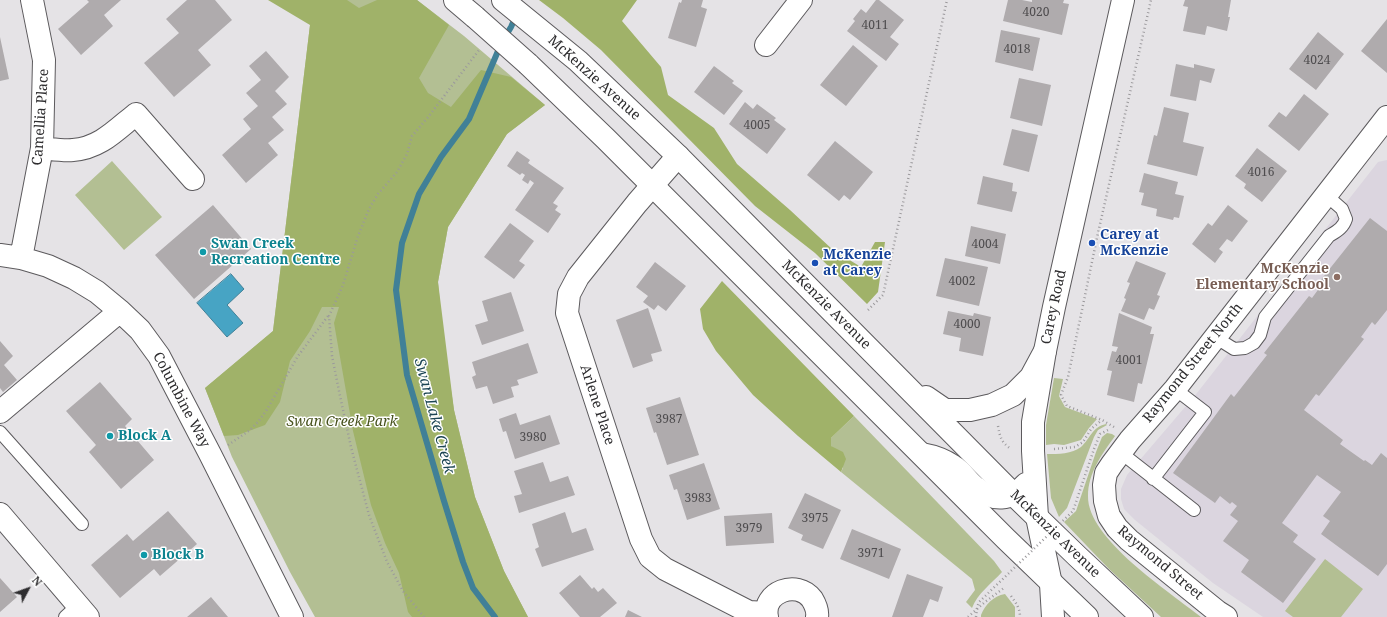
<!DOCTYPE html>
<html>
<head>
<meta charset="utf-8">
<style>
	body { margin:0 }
	#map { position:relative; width:1387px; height:617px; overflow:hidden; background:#e5e3e6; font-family:"Noto Serif",serif }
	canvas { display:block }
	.north { position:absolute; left:8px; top:569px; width:40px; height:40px; -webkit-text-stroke:3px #fff; paint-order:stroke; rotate:49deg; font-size:11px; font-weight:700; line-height:16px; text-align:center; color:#2e2d2f }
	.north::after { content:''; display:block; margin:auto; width:14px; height:18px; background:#2e2d2f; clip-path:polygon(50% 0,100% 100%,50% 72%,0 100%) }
</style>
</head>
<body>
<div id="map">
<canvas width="1387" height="617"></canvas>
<div class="north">N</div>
</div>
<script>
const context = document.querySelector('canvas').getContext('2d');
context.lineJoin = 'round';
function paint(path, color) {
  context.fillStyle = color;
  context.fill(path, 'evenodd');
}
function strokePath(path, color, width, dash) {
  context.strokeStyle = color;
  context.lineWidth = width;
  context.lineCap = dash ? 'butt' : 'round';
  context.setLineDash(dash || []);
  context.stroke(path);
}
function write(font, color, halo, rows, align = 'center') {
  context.font = font + ' "Noto Serif",serif';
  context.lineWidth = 3;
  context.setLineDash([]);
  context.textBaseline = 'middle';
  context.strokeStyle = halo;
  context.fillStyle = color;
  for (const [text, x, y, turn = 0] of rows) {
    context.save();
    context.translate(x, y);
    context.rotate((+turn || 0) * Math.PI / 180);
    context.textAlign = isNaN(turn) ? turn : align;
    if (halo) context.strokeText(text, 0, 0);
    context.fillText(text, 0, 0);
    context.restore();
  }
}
paint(new Path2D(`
	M1387,160V617H1263L1213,583L1135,520L1124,509L1121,499V489L1127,475L1197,393L1378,162Z`), '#dbd5df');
paint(new Path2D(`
	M323,0H417L464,36L545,105L507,134L448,227L438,282L443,336L454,410L475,497L504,571L528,617H315L290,572L232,457L205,388L273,331L310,25Z
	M112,161L162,217L124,250L75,195Z
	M1054,378L1063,379L1059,396L1065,407L1097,419L1089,428L1081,440L1064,445L1054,444L1046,445V425Z
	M854,416L994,561L1002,572C992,583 977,594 972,608L966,602L975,590L972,579L841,472L843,468L831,446V438Z
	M1106,424L1107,425L1098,430L1094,437L1067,508L1059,517L1051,498L1047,454C1058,454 1072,454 1081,447C1090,439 1092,427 1106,424Z
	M1107,433L1112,434L1115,436C1102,454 1088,473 1088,496C1087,539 1170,592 1201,617H1161L1109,569L1064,522L1076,511L1096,452L1102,437Z
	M1325,559L1363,589L1341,617H1293L1285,611Z
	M1005,594L1015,607V617H981V615C985,605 993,596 1005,594Z`), '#b3bf93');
paint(new Path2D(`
	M268,0H347L359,8L377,0H417L449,25L419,78L428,93L451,107L481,70L511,77L545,105L507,134L448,227L438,282L454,410L475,497L504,571L528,617H412L408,612L399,573L385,543L371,505L353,431L334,323L339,307H322L310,331L290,361L280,402L265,425L238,435L224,436L205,388L273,331L310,25Z
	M539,0H637L622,21L661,67L668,95L714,128L737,164L790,210L833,250L861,267L875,242H885L878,292L867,304L815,253L755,206L601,50L563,18Z
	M722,281L854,416L831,438V446L843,452L846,459L841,472L798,436L753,395L716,351L703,329L700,309Z`), '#a0b269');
const water = new Path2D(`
	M231,274L244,289L227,305L243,323L227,337L197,303Z`);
paint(water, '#47a4c4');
strokePath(water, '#408097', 1);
strokePath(new Path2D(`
	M495,617L473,588L463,562L444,501L407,375L396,290L402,243L419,194L441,157L469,119L501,44L511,27L516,16`), '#408097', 6);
paint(new Path2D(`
	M87,0H121L104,15L113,26L81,55L58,29L89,2Z
	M187,0H215L232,20L198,50L211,65L174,97L144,63L179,33L166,19Z
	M682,0H703L701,7L707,9L696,47L668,38L679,2L681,3Z
	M876,0H879L904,20L890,37L899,44L886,61L847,31L855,21L853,19L861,9L866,13Z
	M1008,0H1022L1032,2V0H1064L1063,3L1069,4L1062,35L1003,21Z
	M1185,0H1231L1228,17H1230L1227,31L1207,26L1205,35L1183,31L1188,7L1183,6Z
	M1387,19V73L1361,51Z
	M1001,30L1040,38L1033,71L995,62Z
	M1318,32L1344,54L1316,90L1289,69Z
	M0,37L9,79L0,81Z
	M853,45L878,66L846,106L820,85Z
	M266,51L289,77L275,91L287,104L272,117L284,130L268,143L278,155L246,183L222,155L251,129L243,119L258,106L246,93L261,80L249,66Z
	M1176,64L1194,68V64L1215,69L1211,83L1200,80L1196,101L1170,96Z
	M714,66L734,81L732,83L743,91L724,115L694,92Z
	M1019,78L1051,85L1042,126L1010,118Z
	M1304,94L1329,114L1299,151L1268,126L1279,112L1286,117Z
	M745,102L753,109L757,104L776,118L774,120L786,129L767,154L729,124Z
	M1164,107L1189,113L1183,142L1204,147L1197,176L1147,164L1154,135L1157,136Z
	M1012,129L1038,135L1029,172L1003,165Z
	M835,141L873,172L850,200L844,195L839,201L807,175Z
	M1257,148L1287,171L1262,202L1244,188L1246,184L1235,176Z
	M517,151L530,160L528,163L564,188L553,203L558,206L555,210L561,214L548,233L515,210L534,183L530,180L528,184L522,180L525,175L522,173L520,175L507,166Z
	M1144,173L1178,182L1175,194L1184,196L1179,218L1174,217L1173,220L1156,216L1157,209L1141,205L1144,193L1139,192Z
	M983,176L1013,183L1012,191L1017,192L1012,212L977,204Z
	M213,205L251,249L194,299L155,255Z
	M1228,205L1248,221L1232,242L1227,239L1219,249L1223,252L1215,263L1192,244L1208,223L1212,226Z
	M1370,218L1387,231V310L1375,325L1372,322L1361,337L1364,339L1319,396L1316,394L1304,410L1343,440L1340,444L1364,461L1365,460L1372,465L1381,453L1387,458V564L1378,576L1321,534L1330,521L1323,516L1341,492L1317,475L1282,523L1298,535L1293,542L1316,559L1283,603L1241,572L1249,560L1223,541L1238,521L1230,515L1237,506L1232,502L1230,504L1220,496L1215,503L1173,473L1231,394L1234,397L1267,355L1264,353L1309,296L1312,298L1323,283L1320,281Z
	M510,223L534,241L519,261L525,265L514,279L484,257Z
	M971,226L1006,234L1000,264L965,256Z
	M945,258L988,267L979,306L936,296Z
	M1136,261L1166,273L1157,295L1160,296L1154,310L1149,308L1144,320L1121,311L1126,299L1124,298L1130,283L1127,282Z
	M655,262L686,286L666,311L658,305L654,310L643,302L648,296L636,287Z
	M511,292L524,331L482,345L475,325L488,321L482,301Z
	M648,308L662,351L651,354L653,361L633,368L616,320Z
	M948,311L973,316L974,313L991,317L983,356L959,351L961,338L943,334Z
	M1119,313L1152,327L1150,334H1154L1142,384L1138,383L1134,402L1107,395L1112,371L1107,370L1112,351L1116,352L1118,347L1112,346Z
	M0,341L13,356L4,365L17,380L3,392L0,388Z
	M528,343L538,373L517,380L519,385L511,387L514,397L493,404L487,386L476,389L472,377L476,375L472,362Z
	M100,382L132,419L125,426L154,460L121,489L89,452L96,445L66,411Z
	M680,397L699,455L667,465L656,432L654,433L646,408Z
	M516,413L520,425L550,415L560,444L515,459L506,431L503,432L499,419Z
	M543,462L550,482L568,476L575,495L519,513L514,496L522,494L514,471Z
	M704,463L720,509L687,520L677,489L674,490L669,475Z
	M805,493L841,510L823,549L801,540L803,535L788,528Z
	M168,511L197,544L160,576L154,569L120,598L91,565L127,534L133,541Z
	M565,512L572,533L586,528L594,550L542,567L535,549L539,547L532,524Z
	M772,513L774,543L726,546L724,516Z
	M852,529L901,549L889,579L840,559Z
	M907,574L943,587L938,602L930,599L923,617H892Z
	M580,575L592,589L594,587L598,592L603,588L617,603L600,617H580L559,593Z
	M0,578L17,597L0,612Z
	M211,597L228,617H187Z
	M628,610L642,617H625Z`), '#afabad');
const service = new Path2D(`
	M1215,337L1234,349L1245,348L1254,343L1260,335L1265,317L1329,236C1337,231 1343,228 1346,219L1342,209L1326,195
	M0,432L82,524
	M1120,452L1194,510
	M1153,479L1205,412L1175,389
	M65,617L78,605`);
const minor = new Path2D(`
	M766,45L801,0
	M42,148C52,149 63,151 73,150C100,148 116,130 136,114L193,179
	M678,156L637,203L578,277L569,294L567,313L641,539L650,557L665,569L749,612L766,613
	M0,255L21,258L48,266L74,278L97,292L120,311L140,330L159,356L210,454L292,617
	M21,258L42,148L44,60L32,0
	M0,412L120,311
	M0,514L88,617
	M767,617C762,592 797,579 812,599C815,604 818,611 817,617
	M1226,617L1218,612L1129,540L1117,528L1109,516L1105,501L1104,485L1106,473L1112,464L1130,440L1175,389L1387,117`);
const tertiary = new Path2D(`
	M922,454C933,456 943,459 953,466C962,471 967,481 975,487C993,502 1011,501 1026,484
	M1053,617L1051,584L1037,517L1033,451V422L1045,351L1054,307L1123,0`);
const primary = new Path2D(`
	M455,0L475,17
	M503,0L578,61L678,156L1014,495L1077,556L1142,617
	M528,64L606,139L1006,539L1087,617
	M926,397L945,410H970L992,405L1013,395L1031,377L1045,351`);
strokePath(service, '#5c5a5d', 14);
strokePath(minor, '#5c5a5d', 24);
strokePath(tertiary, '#5c5a5d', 24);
strokePath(primary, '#5c5a5d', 24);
strokePath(new Path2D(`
	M868,310L883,295L947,0
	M998,426C1000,437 1001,442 1011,449
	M1114,427L1102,420L1067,406L1061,395L1068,377L1098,233L1151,0
	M228,445L250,430L258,422L266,411L298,356L328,316
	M1054,449L1075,447L1083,442L1091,429L1102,420
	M1094,449L1100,434L1110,429
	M1011,596C1016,603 1020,608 1020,617
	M424,617L403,591L387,562L369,515L351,447L339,391L332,356L329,316L343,285L358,236L369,209L378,194L397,172L407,154L412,136L429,116L479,50
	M968,617L985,602L1004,588`), '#9b999c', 2.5, [1, 3]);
strokePath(service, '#fff', 12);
strokePath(minor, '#fff', 22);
strokePath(tertiary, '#fff', 22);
strokePath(primary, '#fff', 22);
const primaryBridge = new Path2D(`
	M475,17L528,64`);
strokePath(primaryBridge, '#5c5a5d', 24, []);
strokePath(new Path2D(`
	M976,617L977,608L979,602L1073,511L1094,449`), '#9b999c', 2.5, [1, 3]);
strokePath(primaryBridge, '#fff', 22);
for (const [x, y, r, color] of [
	[1092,243,4,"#1a4fb4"],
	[203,252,4,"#0f9aa8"],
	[815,263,4,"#1a4fb4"],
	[1337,277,4,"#8d6e63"],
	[110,436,4,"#0f9aa8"],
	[144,555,4,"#0f9aa8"]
]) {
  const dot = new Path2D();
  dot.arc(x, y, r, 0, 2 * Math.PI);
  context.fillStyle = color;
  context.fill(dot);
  strokePath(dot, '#fff', 1.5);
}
write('12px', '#4e4c4e', null, [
	["4020",1036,13],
	["4011",875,26],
	["4018",1017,50],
	["4024",1317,61],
	["4005",757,126],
	["4016",1261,173],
	["4004",985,245],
	["4002",962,282],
	["4000",967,325],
	["4001",1129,361],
	["3987",669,420],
	["3980",533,438],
	["3983",698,499],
	["3975",815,519],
	["3979",749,529],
	["3971",871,554]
]);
write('14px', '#2e2d2f', '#fff', [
	["McKenzie Avenue",594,78,42],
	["Camellia Place",41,117,-86],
	["McKenzie Avenue",826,305,45],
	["Carey Road",1054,307,-78],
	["Raymond Street North",1193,363,-51],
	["Columbine Way",181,400,62],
	["Arlene Place",597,405,72],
	["McKenzie Avenue",1055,534,44],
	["Raymond Street",1160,563,40]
]);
write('bold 14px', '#164399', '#fff', [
	["Carey at",1100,235],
	["McKenzie",1100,251],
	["McKenzie",823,255],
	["at Carey",823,271]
], 'left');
write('bold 14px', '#0d838f', '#fff', [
	["Swan Creek",211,244],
	["Recreation Centre",211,260],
	["Block A",118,436],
	["Block B",152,555]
], 'left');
write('bold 14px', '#785e54', '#fff', [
	["McKenzie",1329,269],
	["Elementary School",1329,285]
], 'right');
write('italic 14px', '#48531e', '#fff', [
	["Swan Creek Park",342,422]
]);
write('italic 15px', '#1c4553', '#fff', [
	["Swan Lake Creek",434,416,75]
]);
</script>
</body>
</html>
